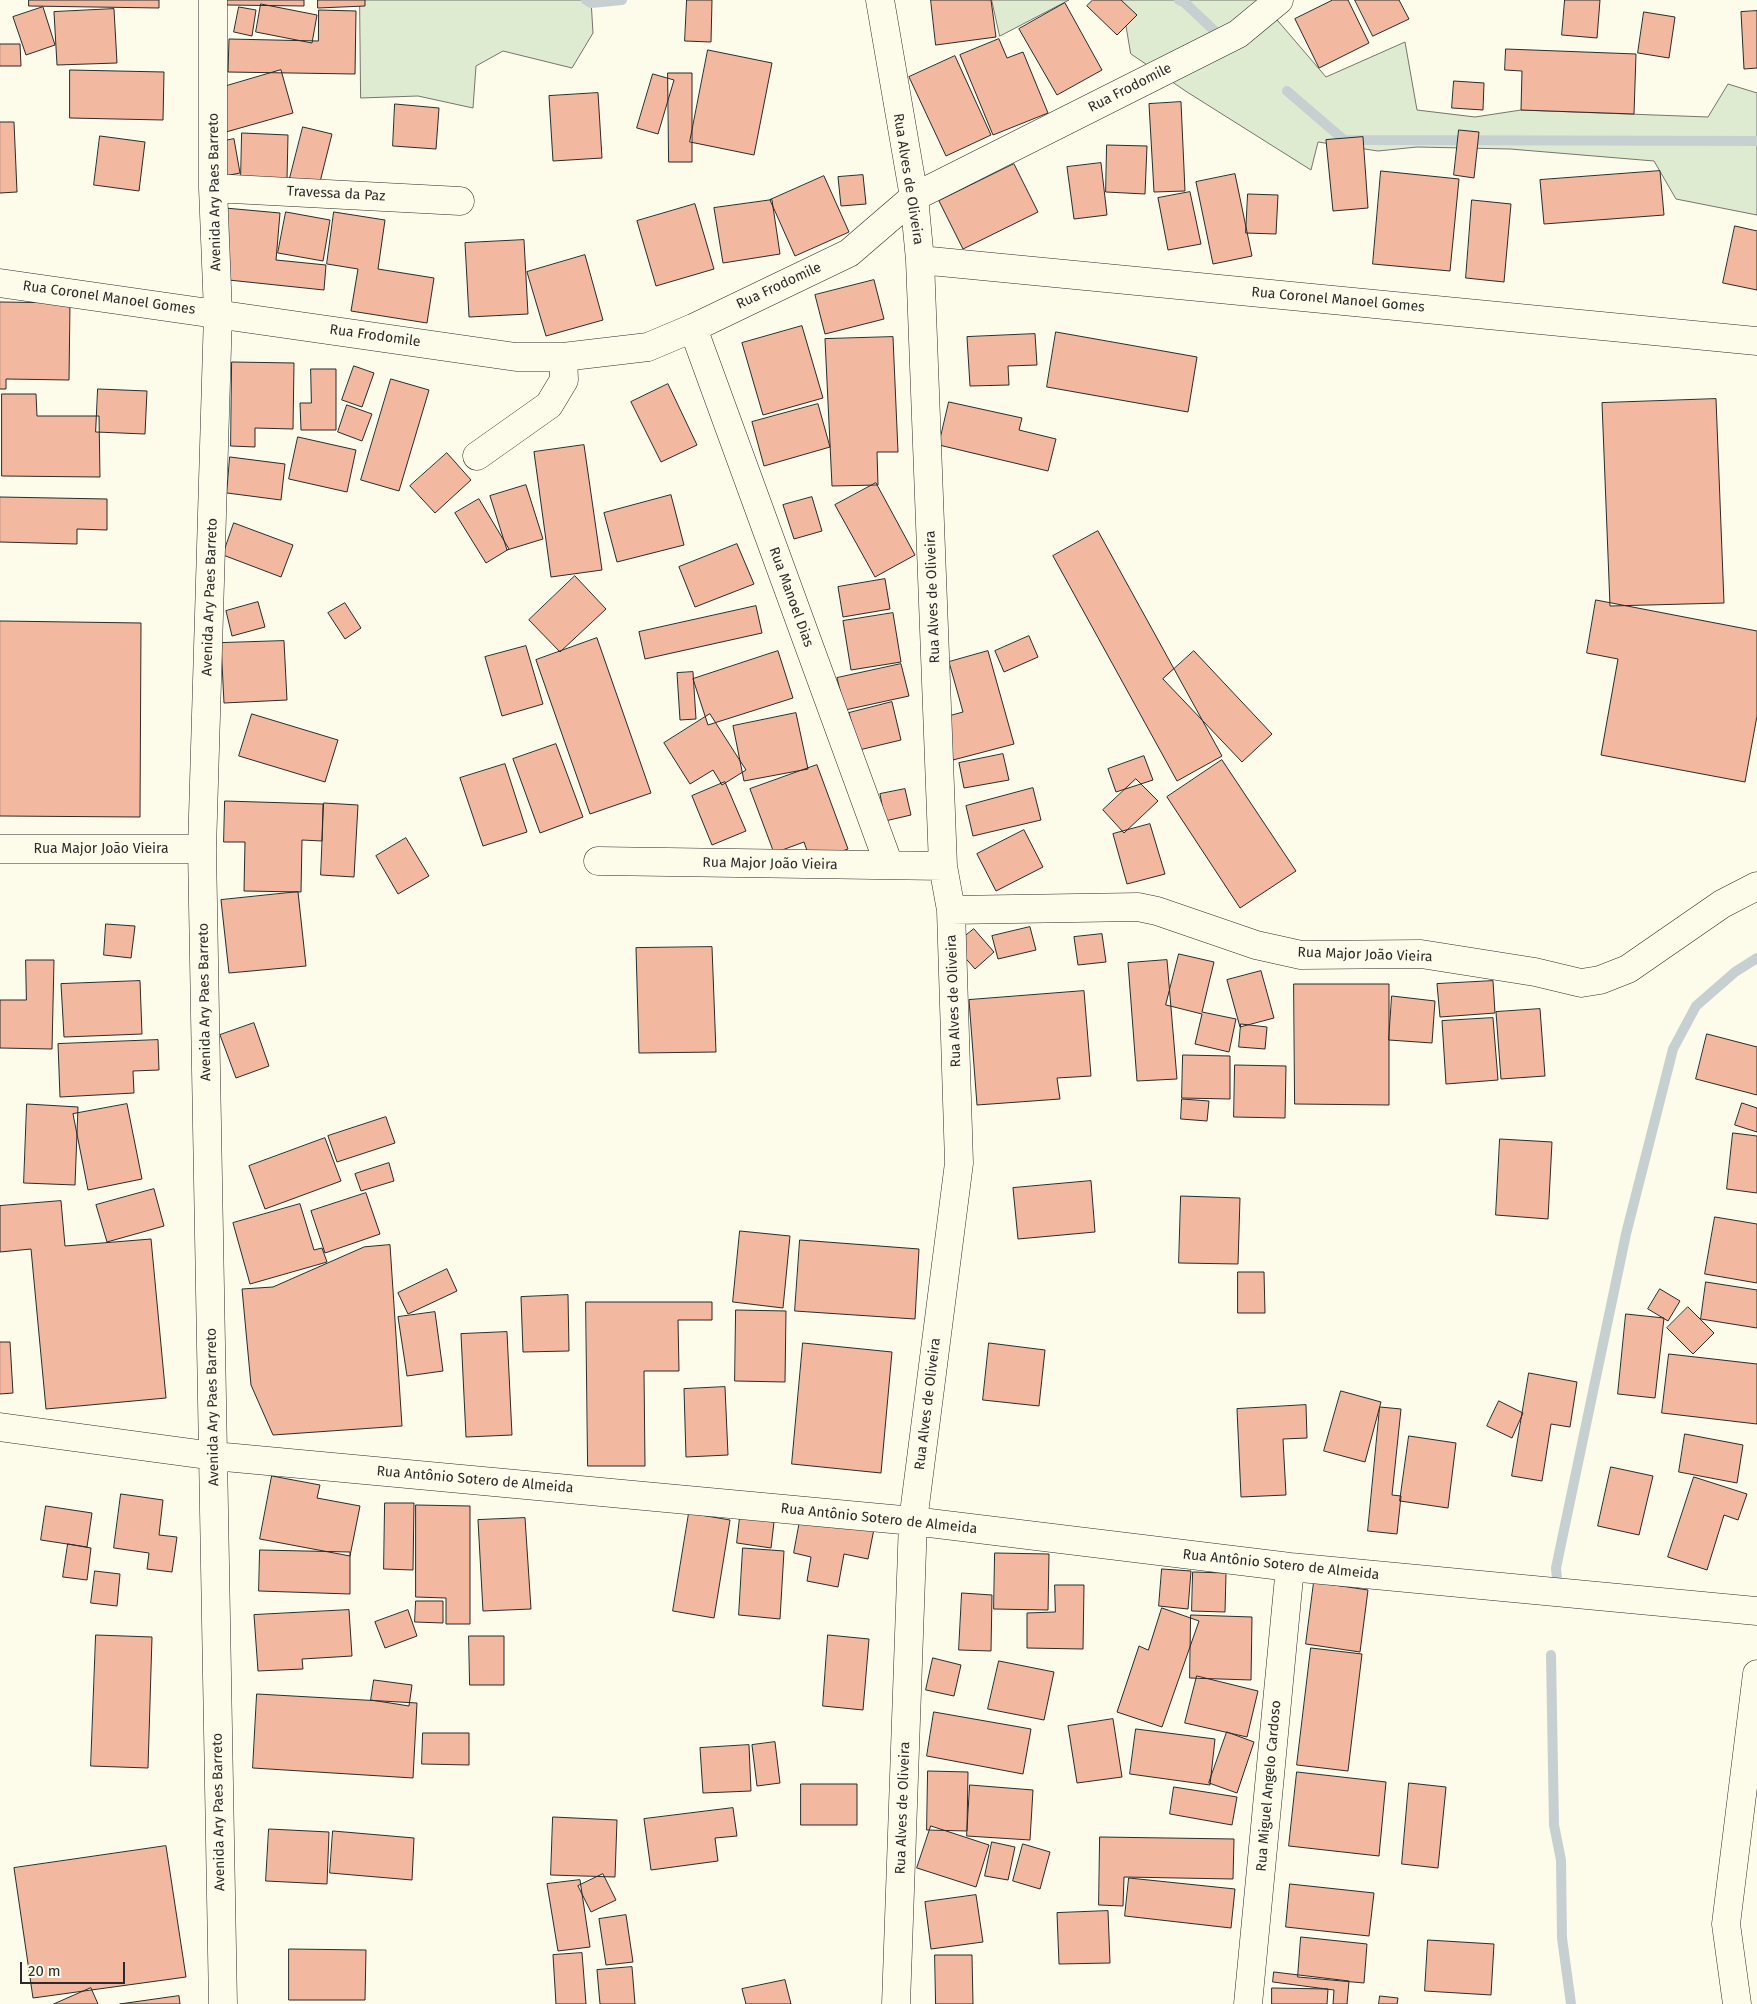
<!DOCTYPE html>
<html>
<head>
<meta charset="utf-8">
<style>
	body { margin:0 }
	#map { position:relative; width:1757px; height:2004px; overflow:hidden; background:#fdfbea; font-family:"Fira Sans",sans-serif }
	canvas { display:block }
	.scale { position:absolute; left:20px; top:1962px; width:105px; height:22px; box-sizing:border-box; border:2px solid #2b2b2b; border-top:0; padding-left:6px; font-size:15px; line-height:18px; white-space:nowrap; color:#2b2b2b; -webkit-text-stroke:4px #fdfbea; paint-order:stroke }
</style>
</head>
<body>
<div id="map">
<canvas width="1757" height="2004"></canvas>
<div class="scale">20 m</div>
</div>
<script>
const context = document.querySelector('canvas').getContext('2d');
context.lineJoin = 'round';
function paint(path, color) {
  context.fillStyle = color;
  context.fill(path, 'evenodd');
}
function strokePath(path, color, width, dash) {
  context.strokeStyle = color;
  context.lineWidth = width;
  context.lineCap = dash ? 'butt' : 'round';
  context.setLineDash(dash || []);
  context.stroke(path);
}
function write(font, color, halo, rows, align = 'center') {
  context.font = font + ' "Fira Sans",sans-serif';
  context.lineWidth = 4;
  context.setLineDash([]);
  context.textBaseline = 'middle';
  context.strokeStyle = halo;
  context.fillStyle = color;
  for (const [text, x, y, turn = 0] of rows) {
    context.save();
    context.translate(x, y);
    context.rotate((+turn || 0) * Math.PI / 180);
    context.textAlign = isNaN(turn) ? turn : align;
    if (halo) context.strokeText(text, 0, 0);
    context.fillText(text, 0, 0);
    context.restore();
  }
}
const green = new Path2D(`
	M360,0H591L593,33L572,68L503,51L476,66L473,108L418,96L361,98Z
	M992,0H1069L1000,36Z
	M1122,0H1260L1326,77L1405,42L1417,110L1475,117L1521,110L1708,117L1728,84L1757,93V215L1676,199L1654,161L1510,149L1417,147L1378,151L1318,142L1311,170L1187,92L1131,54Z`);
paint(green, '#deebd1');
strokePath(green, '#74746e', 1);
strokePath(new Path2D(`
	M586,0L591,3L622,0
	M1179,0L1184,2L1220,36
	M1287,91L1344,140L1757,141
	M1557,1578L1556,1568L1626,1234L1673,1049L1696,1006L1735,972L1757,958
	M1551,1655L1554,1825L1561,1860L1562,1938L1571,2004`), '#c7d0d0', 10);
const building = new Path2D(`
	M29,0H159V8L29,6Z
	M227,0H304V6L227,5Z
	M318,0H365V6L318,8Z
	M687,0H712L711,42L685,41Z
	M931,0H991L996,37L936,45Z
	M1093,0H1121L1137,15L1117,35L1087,6Z
	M1333,0H1348L1369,43L1319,68L1295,19Z
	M1355,0H1399L1409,19L1373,36Z
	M1565,0H1600L1597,38L1562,35Z
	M1065,3L1102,70L1057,95L1019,29Z
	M261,4L317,15L312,43L256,32Z
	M43,7L55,45L26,55L13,17Z
	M239,7L256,10L252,36L234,32Z
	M114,9L117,63L57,65L54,12Z
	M319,10L356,11L355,74L228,72L229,39L318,41Z
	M1757,11V68L1744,69L1741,12Z
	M1644,12L1675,17L1669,58L1638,53Z
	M999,39L1007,58L1023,52L1048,113L993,135L960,55Z
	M0,44H20L21,66H0Z
	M1506,49L1636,54L1634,114L1521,110L1522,71L1505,70Z
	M708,50L772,63L754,155L690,142Z
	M955,56L991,135L946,156L909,77Z
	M70,70L164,72L163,120L70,118Z
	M281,70L293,113L226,132L213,90Z
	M668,73H692V162H669Z
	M653,74L674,80L658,134L637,128Z
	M1454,81L1484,83L1483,110L1452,108Z
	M598,93L602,158L553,161L549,96Z
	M1181,102L1185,191L1154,192L1149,104Z
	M395,104L439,108L436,149L393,146Z
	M0,122H14L17,192L0,193Z
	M303,127L332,134L319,186L290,178Z
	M1459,130L1479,132L1474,178L1454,175Z
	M242,133L288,135L287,179L241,178Z
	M100,136L145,142L139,191L94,185Z
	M1363,137L1368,208L1333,211L1326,140Z
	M234,139L240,173L225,176L219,142Z
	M1107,145L1147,146L1145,194L1106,192Z
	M1101,163L1107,215L1074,219L1067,167Z
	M1014,164L1038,212L963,249L939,201Z
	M1381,171L1459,179L1450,271L1373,264Z
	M1660,171L1664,215L1544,224L1540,180Z
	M1235,174L1252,256L1213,264L1196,182Z
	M863,175L866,204L841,206L838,177Z
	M824,176L849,232L795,256L770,200Z
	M1190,192L1201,244L1168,250L1158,198Z
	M1248,194L1278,195L1276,234L1246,233Z
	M772,200L780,254L723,263L714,208Z
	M1472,200L1511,204L1504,282L1466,278Z
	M695,204L714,269L656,286L637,221Z
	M225,208L280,213L276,260L326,265L324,290L219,279Z
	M286,212L330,220L323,261L278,253Z
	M334,212L385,220L378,269L434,278L427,323L351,311L358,269L327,264Z
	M1735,226L1757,231V290L1723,283Z
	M524,240L528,314L469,317L465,243Z
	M585,255L603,320L546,336L527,272Z
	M874,280L884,319L825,334L815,295Z
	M0,302L70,303L69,380L6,379V389H0Z
	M802,326L823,398L763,415L742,343Z
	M1056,332L1197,357L1188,412L1047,387Z
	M1035,334L1037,365L1008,366L1009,385L970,386L967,337Z
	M893,337L898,452H877L878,485L832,486L825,339Z
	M232,362L294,363L293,429L255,428V447L231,446Z
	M354,366L374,373L362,407L342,400Z
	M311,369H336V430H301L300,403H311Z
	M391,379L429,390L399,491L361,480Z
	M668,384L697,445L661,462L631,402Z
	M98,389L147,391L145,434L96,432Z
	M2,394H36L37,416H99L100,477L2,476Z
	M1716,399L1724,603L1610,606L1602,403Z
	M949,402L1022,418L1019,430L1056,439L1048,471L939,445Z
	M818,404L830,447L764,466L752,422Z
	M347,405L372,414L362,441L338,432Z
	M298,437L356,450L347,492L289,479Z
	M584,445L602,570L551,577L534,452Z
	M447,453L471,480L435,513L410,486Z
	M230,457L285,464L281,500L227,493Z
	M876,483L915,555L875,577L835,505Z
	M526,485L543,539L507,550L490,496Z
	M671,495L684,545L617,562L604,513Z
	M0,497L107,499V530L77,529V544L0,542Z
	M812,497L822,531L794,539L783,505Z
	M479,499L509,549L486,563L455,513Z
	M234,523L293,545L281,577L223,555Z
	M1098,531L1222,756L1177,781L1053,556Z
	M737,544L754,584L695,607L679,567Z
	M575,576L606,609L560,652L529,620Z
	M885,579L890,609L843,617L838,587Z
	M1596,600L1757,631V716L1745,782L1601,755L1618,659L1587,653Z
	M258,602L265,627L232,636L226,611Z
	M345,603L361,628L345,639L328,613Z
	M756,606L762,633L645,659L639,632Z
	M893,613L901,662L851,670L843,621Z
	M0,621L141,623L140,817L0,816Z
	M1029,636L1038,657L1004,672L995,651Z
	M597,638L651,793L590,814L536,660Z
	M284,641L287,700L224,703L221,643Z
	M526,646L543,704L502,716L485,657Z
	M778,651L793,698L708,725L693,679Z
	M988,651L1014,744L953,760L941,718L963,712L949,662Z
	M1194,651L1272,734L1242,762L1163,679Z
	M901,664L909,696L845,710L837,678Z
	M693,672L696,719L680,720L677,673Z
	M892,702L901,740L859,750L849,713Z
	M796,713L808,769L744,781L733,726Z
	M252,714L338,740L325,782L239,756Z
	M710,714L746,770L722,785L713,770L690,784L664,743Z
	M556,744L583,817L540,833L513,759Z
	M1003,754L1009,780L964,788L959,763Z
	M1144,756L1153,780L1116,792L1108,769Z
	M1222,760L1296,871L1240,908L1167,797Z
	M505,764L527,832L483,846L460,778Z
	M817,765L848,849L811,862L804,842L774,853L750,789Z
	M1136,779L1158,801L1124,833L1103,810Z
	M725,782L746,831L712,845L692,796Z
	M1033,788L1041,820L973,836L966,806Z
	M905,789L911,815L885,821L880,794Z
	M225,801L323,804L322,841L302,840L301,892L244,891L245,842H224Z
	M324,803L358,805L354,877L321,875Z
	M1150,824L1165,874L1127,884L1113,834Z
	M1024,830L1043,867L996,891L977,854Z
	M406,838L429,876L398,894L376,856Z
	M298,892L306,966L229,973L221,900Z
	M106,924L135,926L131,958L104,955Z
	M1030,927L1036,950L998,959L992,936Z
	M974,929L994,952L975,969L954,945Z
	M1102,934L1106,962L1078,965L1074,937Z
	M712,947L716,1052L639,1053L636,948Z
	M1179,954L1214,962L1202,1012L1236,1019L1229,1052L1195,1044L1202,1014L1166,1005Z
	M26,960H54L52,1049L0,1048V1000H26Z
	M1167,960L1177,1079L1137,1081L1128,963Z
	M1261,971L1274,1018L1240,1027L1227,980Z
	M140,981L142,1034L64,1037L61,984Z
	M1493,981L1495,1013L1440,1017L1437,984Z
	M1294,984H1389V1105L1295,1104Z
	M1084,991L1091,1076L1057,1078L1060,1099L977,1105L969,1000Z
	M1392,996L1435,1001L1432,1043L1389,1040Z
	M1540,1009L1545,1076L1501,1079L1496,1012Z
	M1493,1018L1498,1080L1446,1084L1442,1021Z
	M254,1023L269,1066L236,1078L220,1035Z
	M1241,1024L1267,1027L1265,1049L1239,1047Z
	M1707,1034L1757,1047V1095L1696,1079Z
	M158,1040L159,1070L133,1071L134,1093L60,1097L58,1044Z
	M1183,1055L1230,1056V1099L1182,1098Z
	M1235,1065L1286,1066L1285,1118L1234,1117Z
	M1182,1099L1209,1101L1207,1121L1181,1119Z
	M1742,1103L1757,1108V1132L1735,1125Z
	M27,1104L78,1107L75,1185L24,1183Z
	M127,1104L142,1179L88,1190L73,1114Z
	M386,1117L395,1143L337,1162L328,1136Z
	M1733,1133L1757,1136V1193L1727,1189Z
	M325,1138L341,1181L265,1209L249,1166Z
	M1500,1139L1552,1142L1548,1219L1496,1215Z
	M389,1163L394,1181L361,1191L355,1174Z
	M1091,1181L1095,1232L1018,1239L1013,1188Z
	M154,1189L164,1226L107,1242L96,1205Z
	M366,1193L380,1234L325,1253L311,1211Z
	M1181,1196L1240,1198L1238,1264L1179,1263Z
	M61,1201L65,1246L151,1239L166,1398L46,1409L31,1249L0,1252V1206Z
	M300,1204L314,1250L322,1248L327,1262L250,1284L233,1223Z
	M1715,1217L1757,1224V1283L1705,1274Z
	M740,1231L790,1236L783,1308L733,1302Z
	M800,1240L919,1249L915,1319L795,1311Z
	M390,1245L402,1426L273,1435L251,1385L242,1289L273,1287L364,1247Z
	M447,1269L457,1291L408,1314L398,1293Z
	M1238,1272H1264L1265,1313H1238Z
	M1706,1282L1757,1290V1328L1701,1319Z
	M1660,1289L1680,1301L1668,1321L1648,1309Z
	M568,1295L569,1351L523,1352L521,1297Z
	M586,1302H712V1320H678L679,1371H644L645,1466H588Z
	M1688,1307L1714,1333L1693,1354L1667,1328Z
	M736,1310L786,1311L785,1382L735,1381Z
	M435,1312L443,1371L407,1376L398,1317Z
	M1626,1314L1664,1318L1655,1398L1618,1394Z
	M507,1332L512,1435L466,1437L461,1334Z
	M0,1342H10L13,1393L0,1394Z
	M803,1343L892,1352L881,1473L792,1464Z
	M989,1343L1045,1350L1039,1406L983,1400Z
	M1669,1354L1757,1364V1424L1662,1413Z
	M1529,1373L1577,1382L1570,1427L1551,1424L1542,1481L1512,1476Z
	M725,1387L728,1455L686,1457L684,1389Z
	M1341,1391L1381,1402L1365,1462L1324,1451Z
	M1499,1401L1523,1413L1512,1438L1487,1426Z
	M1306,1405L1307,1438L1283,1439L1286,1495L1241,1497L1237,1409Z
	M1380,1407L1401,1409L1392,1495L1401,1496L1397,1534L1368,1531Z
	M1685,1434L1743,1445L1737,1483L1679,1472Z
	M1409,1436L1456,1443L1448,1508L1400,1501Z
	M1611,1467L1653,1476L1639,1535L1598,1526Z
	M272,1476L320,1485L317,1498L360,1506L350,1556L260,1539Z
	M1694,1477L1747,1494L1738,1520L1724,1515L1707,1570L1668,1557Z
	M121,1494L163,1500L159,1535L177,1537L172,1572L147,1569L149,1553L114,1548Z
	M385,1503H414L413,1570L384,1569Z
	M416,1505L470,1506V1624H446V1598L416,1597Z
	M46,1506L92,1513L87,1547L41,1540Z
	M689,1513L730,1520L714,1618L673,1611Z
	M801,1515L874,1529L868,1559L844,1554L838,1587L807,1581L811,1557L794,1553Z
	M740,1517L774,1522L771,1548L737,1543Z
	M525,1518L531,1609L483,1611L478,1520Z
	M68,1544L91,1548L87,1580L63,1577Z
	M743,1548L784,1551L780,1619L739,1615Z
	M260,1550L350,1552V1594L259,1591Z
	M995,1553L1049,1554L1048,1610L994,1609Z
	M1162,1569L1191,1571L1188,1609L1159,1606Z
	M95,1571L120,1574L117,1606L91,1603Z
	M1193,1572L1226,1573L1225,1612L1192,1611Z
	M1314,1582L1368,1590L1360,1652L1306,1644Z
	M1055,1585H1084L1083,1649L1027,1648V1613L1055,1612Z
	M962,1593L992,1595L991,1651L959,1650Z
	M416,1601H443V1623L415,1622Z
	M1162,1608L1199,1621L1162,1727L1117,1712L1139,1646L1148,1650Z
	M349,1610L352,1656L302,1659L303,1669L258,1671L254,1615Z
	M408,1610L417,1636L385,1648L375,1622Z
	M1191,1615L1252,1617L1251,1680L1190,1678Z
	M96,1635L152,1637L148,1768L91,1766Z
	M828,1635L869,1639L863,1710L823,1706Z
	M469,1636H504V1685H470Z
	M1311,1648L1362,1654L1348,1771L1297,1765Z
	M933,1658L961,1665L954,1696L926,1690Z
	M999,1661L1054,1672L1044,1720L988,1709Z
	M1197,1676L1258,1691L1247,1737L1185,1723Z
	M374,1680L412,1685L409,1706L371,1700Z
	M257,1694L417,1703L413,1778L253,1768Z
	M934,1712L1031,1729L1023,1774L927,1756Z
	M1113,1719L1122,1777L1077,1783L1068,1726Z
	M1136,1729L1215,1739L1210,1785L1130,1774Z
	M1227,1732L1254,1742L1237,1793L1209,1783Z
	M423,1733H469V1765L422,1764Z
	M775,1742L780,1783L757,1786L752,1745Z
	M749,1745L751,1791L703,1793L700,1748Z
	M928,1771L968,1772L967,1831L927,1830Z
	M1297,1772L1386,1782L1379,1856L1289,1846Z
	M1409,1783L1446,1787L1438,1868L1402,1864Z
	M801,1784H857V1825H801Z
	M970,1785L1033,1790L1030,1840L967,1836Z
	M1174,1787L1237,1797L1232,1825L1170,1814Z
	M733,1808L737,1836L715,1838L718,1861L651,1870L644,1819Z
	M553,1817L617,1820L615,1877L551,1875Z
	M931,1826L989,1845L976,1887L917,1868Z
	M269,1829L329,1832L327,1884L266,1881Z
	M333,1831L414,1838L412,1880L330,1873Z
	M1100,1837L1234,1839L1233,1879L1124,1877L1123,1906L1099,1905Z
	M992,1842L1015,1847L1008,1880L985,1876Z
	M1023,1844L1050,1852L1040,1889L1013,1881Z
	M166,1846L186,1977L33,1998L14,1868Z
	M603,1874L616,1900L591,1912L578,1886Z
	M1129,1878L1235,1889L1231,1928L1125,1916Z
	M580,1880L590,1947L558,1951L547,1884Z
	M1290,1884L1374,1893L1369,1936L1286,1927Z
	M976,1895L983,1942L931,1949L925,1902Z
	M1108,1911L1110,1963L1059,1964L1057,1913Z
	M626,1915L633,1962L606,1965L599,1919Z
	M1301,1937L1367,1944L1364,1983L1298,1977Z
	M1428,1940L1494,1944L1491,1995L1425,1991Z
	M289,1949L366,1950L365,2000H289Z
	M582,1953L586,2004H556L553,1955Z
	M935,1955H972L973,2004H936Z
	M632,1967L635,2004H600L597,1970Z
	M1274,1972L1349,1981L1347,2004H1333L1334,1990L1273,1982Z
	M785,1980L791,2004H746L742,1989Z
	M91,1988L98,2004H54Z
	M1272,1988L1328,1989L1327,2004H1272Z
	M179,1996L180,2004H120Z
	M1380,1996L1398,1998L1397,2004H1379Z`);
paint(building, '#f2b8a0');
strokePath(building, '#2b2b2b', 1);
const minor = new Path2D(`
	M213,0V188L218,313L202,849L223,2004
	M880,0L914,197L920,260L943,866L951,910L959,1163L913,1521L896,2004
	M213,188L460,201
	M920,260L1757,341
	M0,283L516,357H563L648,347L693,328L849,253L914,197L1238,34L1279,0
	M693,328L889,865
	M477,456L549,405L564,380L563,357
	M0,849H202
	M598,861L943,866
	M951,910L1138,907L1157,911L1256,945L1301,955L1421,954L1535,972L1581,983L1600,980L1628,969L1722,904L1757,886
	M0,1427L214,1456L913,1521L1290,1567L1757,1611
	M1248,2004L1290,1567
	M1737,2004L1726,1924L1757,1674`);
strokePath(minor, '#2b2b2b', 29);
strokePath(minor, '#fdfbea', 28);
write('14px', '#2b2b2b', '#fdfbea', [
	["Rua Frodomile",1130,88,-27],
	["Rua Alves de Oliveira",908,179,81],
	["Avenida Ary Paes Barreto",215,192,-91],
	["Travessa da Paz",336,194,3],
	["Rua Frodomile",779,286,-25],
	["Rua Coronel Manoel Gomes",109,298,8],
	["Rua Coronel Manoel Gomes",1338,300,5],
	["Rua Frodomile",375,336,8],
	["Avenida Ary Paes Barreto",210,597,-88],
	["Rua Manoel Dias",791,597,70],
	["Rua Alves de Oliveira",933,597,-92],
	["Rua Major João Vieira",101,849],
	["Rua Major João Vieira",770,864,1],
	["Rua Major João Vieira",1365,955,2],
	["Rua Alves de Oliveira",954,1001,-92],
	["Avenida Ary Paes Barreto",205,1002,-91],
	["Rua Alves de Oliveira",928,1404,-83],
	["Avenida Ary Paes Barreto",213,1407,-91],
	["Rua Antônio Sotero de Almeida",475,1480,5],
	["Rua Antônio Sotero de Almeida",879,1519,6],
	["Rua Antônio Sotero de Almeida",1281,1565,6],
	["Rua Miguel Angelo Cardoso",1269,1786,-85],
	["Rua Alves de Oliveira",903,1808,-88],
	["Avenida Ary Paes Barreto",219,1812,-91]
]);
</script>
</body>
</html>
